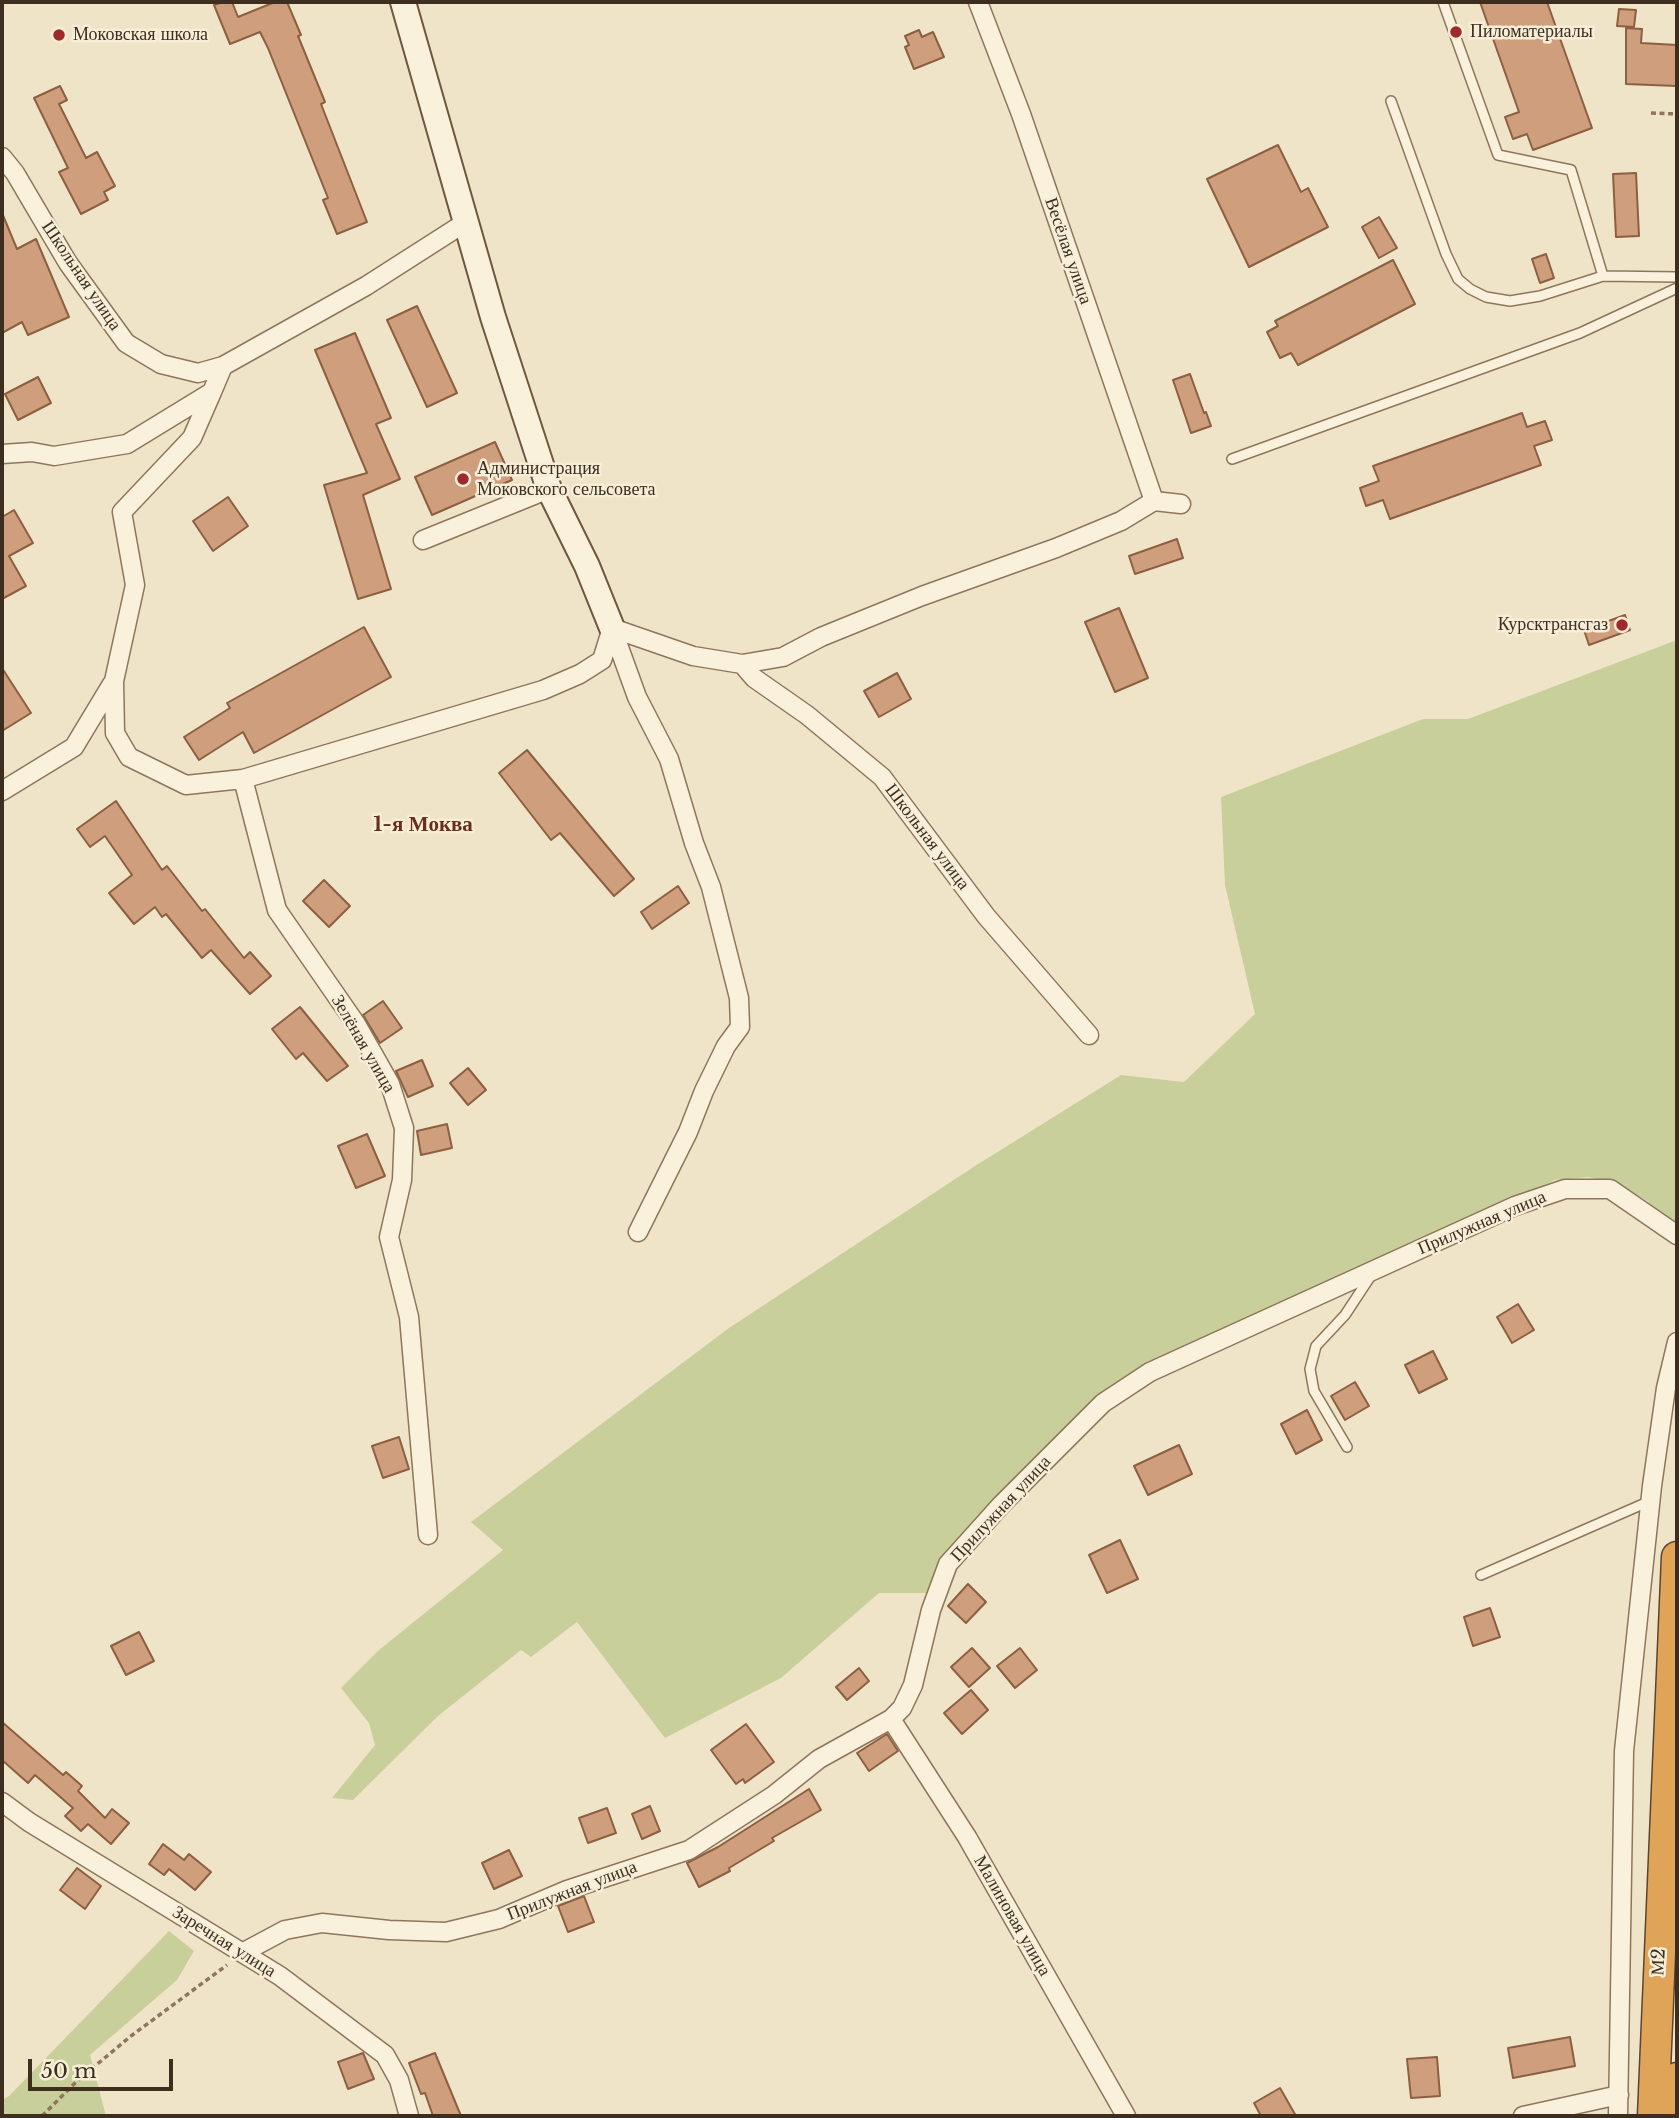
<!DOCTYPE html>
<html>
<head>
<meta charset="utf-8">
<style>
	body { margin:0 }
	#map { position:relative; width:1679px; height:2118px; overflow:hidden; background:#f0e4c8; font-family:"Libre Baskerville",serif }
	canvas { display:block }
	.frame { position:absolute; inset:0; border:4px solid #3d2e20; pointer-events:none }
	.scale { position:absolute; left:28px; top:2059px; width:145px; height:32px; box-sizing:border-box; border:4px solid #3d2e20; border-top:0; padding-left:9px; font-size:21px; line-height:24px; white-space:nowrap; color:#3d2e20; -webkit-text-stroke:5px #f7eed8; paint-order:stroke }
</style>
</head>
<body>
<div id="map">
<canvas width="1679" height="2118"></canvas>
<div class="frame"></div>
<div class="scale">50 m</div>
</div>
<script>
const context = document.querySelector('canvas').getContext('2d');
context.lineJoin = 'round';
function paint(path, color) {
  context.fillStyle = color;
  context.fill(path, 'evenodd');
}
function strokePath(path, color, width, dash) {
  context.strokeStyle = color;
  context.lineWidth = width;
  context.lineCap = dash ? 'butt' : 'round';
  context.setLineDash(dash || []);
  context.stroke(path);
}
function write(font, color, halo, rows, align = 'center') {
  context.font = font + ' "Libre Baskerville",serif';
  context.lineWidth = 5;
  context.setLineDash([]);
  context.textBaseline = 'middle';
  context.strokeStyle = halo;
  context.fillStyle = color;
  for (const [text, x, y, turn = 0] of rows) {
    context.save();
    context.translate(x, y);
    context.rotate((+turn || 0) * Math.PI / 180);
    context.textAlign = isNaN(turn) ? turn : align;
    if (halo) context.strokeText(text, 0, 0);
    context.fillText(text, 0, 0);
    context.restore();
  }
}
paint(new Path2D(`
	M1677,640V1231L1646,1200L1623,1188L1589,1177L1555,1180L1101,1401L932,1593H879L781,1678L665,1738L577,1622L531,1657L521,1650L438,1716L353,1800L332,1798L375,1745L369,1723L341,1688L379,1650L503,1550L471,1522L729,1328L975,1166L1121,1075L1184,1082L1255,1014L1225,885L1221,797L1423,719H1468Z
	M169,1931L194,1951L177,1980L90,2055L106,2116H2V2100L9,2096Z`), '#c9cf9b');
const building = new Path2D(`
	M223,2H232L238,17L275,2H287L301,35L298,36L325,102L321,104L367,222L337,234L323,200L328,198L268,48L260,32L230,44L214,5Z
	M1480,2H1547L1592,128L1533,150L1527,134L1513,139L1505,117L1519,112Z
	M1619,9L1636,10L1634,27L1617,26Z
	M1626,28L1642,29L1641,43L1677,45V86L1626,84Z
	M919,30L922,37L933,32L944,57L914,69L905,47L909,45L905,36Z
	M60,86L67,100L59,104L86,158L97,152L115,186L104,192L108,200L81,214L59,172L68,168L34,98Z
	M1278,145L1301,192L1308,188L1328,227L1249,267L1207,179Z
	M1636,173L1639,236L1616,237L1613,174Z
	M2,213L17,249L36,239L69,317L28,335L22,322L2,333Z
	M1379,217L1397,248L1379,258L1362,227Z
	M1546,254L1554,278L1540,283L1532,259Z
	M1393,260L1415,304L1298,365L1291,353L1280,358L1267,332L1278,326L1275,321Z
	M417,306L457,393L427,407L387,320Z
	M355,333L391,418L376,424L400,479L363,495L391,589L358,599L324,485L367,473L315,350Z
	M1190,374L1204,413L1206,412L1211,426L1191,433L1173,380Z
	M38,377L51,403L18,420L5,394Z
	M1522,413L1527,427L1545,421L1552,440L1534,446L1541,465L1390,519L1383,500L1366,506L1360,488L1379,481L1373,466Z
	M495,442L512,480L432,515L415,477Z
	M228,497L248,526L213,551L193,521Z
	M14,510L33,543L9,556L26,586L2,599V517Z
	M1177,539L1183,558L1135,574L1129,556Z
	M1119,608L1148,678L1115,692L1085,622Z
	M1625,615L1630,630L1589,645L1584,630Z
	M364,627L391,677L254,753L243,732L199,760L184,737L230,708L227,703Z
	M2,668L31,713L2,731Z
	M897,673L911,699L879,717L864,691Z
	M527,750L634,879L614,896L560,833L551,840L499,773Z
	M116,801L162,870L167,866L202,911L205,909L244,958L250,952L271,976L250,994L211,950L202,958L166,914L162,917L155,907L134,924L109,893L132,875L105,836L90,847L77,829Z
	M324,880L350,906L329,927L303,901Z
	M678,886L689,903L652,929L641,912Z
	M383,1001L402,1028L380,1043L363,1015Z
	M300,1007L348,1066L327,1081L303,1053L296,1059L272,1029Z
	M422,1060L433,1086L408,1097L396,1071Z
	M468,1068L486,1090L468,1105L450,1083Z
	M447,1124L452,1148L421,1155L417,1131Z
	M367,1134L385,1176L356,1188L338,1146Z
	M1518,1304L1534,1330L1512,1343L1497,1317Z
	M1433,1351L1447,1379L1419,1393L1405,1365Z
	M1355,1382L1369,1406L1345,1420L1331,1396Z
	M1307,1410L1322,1440L1296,1454L1281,1424Z
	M399,1437L409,1469L383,1478L372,1446Z
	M1179,1445L1192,1474L1148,1495L1134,1466Z
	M1120,1540L1138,1579L1107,1593L1089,1555Z
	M968,1584L986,1602L966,1623L948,1606Z
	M1490,1608L1500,1637L1473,1646L1464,1617Z
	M139,1632L154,1661L126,1675L111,1646Z
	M972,1648L990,1668L969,1687L951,1667Z
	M1020,1648L1037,1670L1015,1688L997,1666Z
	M859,1668L869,1681L847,1700L836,1687Z
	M971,1690L988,1710L962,1734L944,1713Z
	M2,1722L63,1775L66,1772L82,1786L78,1791L105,1818L112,1809L129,1823L111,1844L88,1824L81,1831L65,1816L73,1808L35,1775L28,1783L2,1760Z
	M746,1724L774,1762L745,1783L743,1779L736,1784L711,1750Z
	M887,1734L898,1751L869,1771L857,1753Z
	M809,1789L821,1810L772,1838L774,1841L729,1868L730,1871L699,1887L687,1863L718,1847Z
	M650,1806L660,1831L642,1839L632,1814Z
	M607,1808L616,1833L588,1843L579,1818Z
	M163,1844L184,1860L189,1854L211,1872L195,1890L169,1869L164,1875L149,1864Z
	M509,1850L522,1876L494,1889L482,1863Z
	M77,1868L101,1886L85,1909L60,1890Z
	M584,1896L594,1922L568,1932L558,1906Z
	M1570,2037L1575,2066L1513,2078L1508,2048Z
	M363,2053L374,2079L348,2089L338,2062Z
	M435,2053L461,2116H433L425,2093L421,2094L409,2063Z
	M1437,2057L1440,2096L1411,2098L1407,2059Z
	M1280,2088L1296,2116H1261L1254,2103Z`);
paint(building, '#cf9f7d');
strokePath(building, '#8d5f41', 2);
const lane = new Path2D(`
	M1443,2L1498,155L1571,170L1603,276
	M1391,101L1446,254L1458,279L1470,289L1486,297L1510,301L1540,296L1603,276L1677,277
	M1232,459L1580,333L1677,288
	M1347,1447L1314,1391L1310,1369L1316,1346L1345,1315L1372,1274
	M1481,1575L1650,1501`);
const street = new Path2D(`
	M978,2L1021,114L1154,501
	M2,157L15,173L68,263L126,343L161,364L198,373L223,366
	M212,392L192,438L122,512L135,585L114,681L115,733L129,757L186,785L243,779L543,690L580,674L602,660L612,628
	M2,454L32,452L54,456L127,444L212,392L223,366L366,286L466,222
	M423,540L549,489
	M742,664L754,678L807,715L882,777L986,916L1089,1035
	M243,779L277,910L356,1024L390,1084L404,1128L402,1180L389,1237L409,1317L428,1535
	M2,791L74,747L112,684
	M638,1232L688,1132L704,1091L726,1046L740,1027L739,998L711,887L694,843L669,759L637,697L612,628L693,656L742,664L783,657L821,637L922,596L1056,548L1121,521L1154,501L1181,504
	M891,1719L967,1837L1126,2116
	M2,1802L29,1822L280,1976L385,2055L399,2080L409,2116
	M242,1953L285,1930L322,1923L389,1930L446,1932L499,1919L567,1890L689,1850L774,1795L819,1759L891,1719L902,1708L913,1685L931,1610L948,1564L1001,1505L1103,1403L1150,1372L1515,1206L1565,1189H1610L1677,1235
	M1523,2116L1619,2095
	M1618,2116L1624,1751L1652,1486L1666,1388L1677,1342`);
const secondary = new Path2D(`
	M403,2L493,317L549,489L587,566L612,628`);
const highway = new Path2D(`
	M1653,2116L1677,1557
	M1675,2116L1677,2078`);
strokePath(lane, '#8d765c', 12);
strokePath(street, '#8d765c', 21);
strokePath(secondary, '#6f573f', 28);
strokePath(highway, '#5b4430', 33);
strokePath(new Path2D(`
	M1651,113L1677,114
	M42,2116L77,2081L131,2036L227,1965`), '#8d765c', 3.5, [5, 3.5]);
strokePath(lane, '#faf1dc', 9);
strokePath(street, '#faf1dc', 18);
strokePath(secondary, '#faf1dc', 24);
strokePath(highway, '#e0a458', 30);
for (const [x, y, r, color] of [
	[1456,32,7,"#9e2a2b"],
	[59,35,7,"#9e2a2b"],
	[463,479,7,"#9e2a2b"],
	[1622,625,7,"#9e2a2b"]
]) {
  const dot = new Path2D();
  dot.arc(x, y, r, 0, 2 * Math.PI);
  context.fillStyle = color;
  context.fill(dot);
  strokePath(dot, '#f7eed8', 2.5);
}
write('18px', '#3d2e20', '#f7eed8', [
	["Пиломатериалы",1470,32],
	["Моковская школа",73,35],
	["Администрация",477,469],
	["Моковского сельсовета",477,490],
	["Курсктрансгаз",1608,625,"right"]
], 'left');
write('18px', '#3d2e20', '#f7eed8', [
	["Весёлая улица",1068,251,71],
	["Школьная улица",81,276,56],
	["Школьная улица",927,837,53],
	["Зелёная улица",363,1044,60],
	["Прилужная улица",1482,1223,-23],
	["Прилужная улица",1001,1509,-47],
	["Прилужная улица",572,1891,-21],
	["Малиновая улица",1012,1916,60],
	["Заречная улица",224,1942,32],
	["М2",1659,1962,-87]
]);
write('bold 21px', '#6b2e1e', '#f7eed8', [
	["1-я Моква",423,825]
]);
</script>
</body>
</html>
